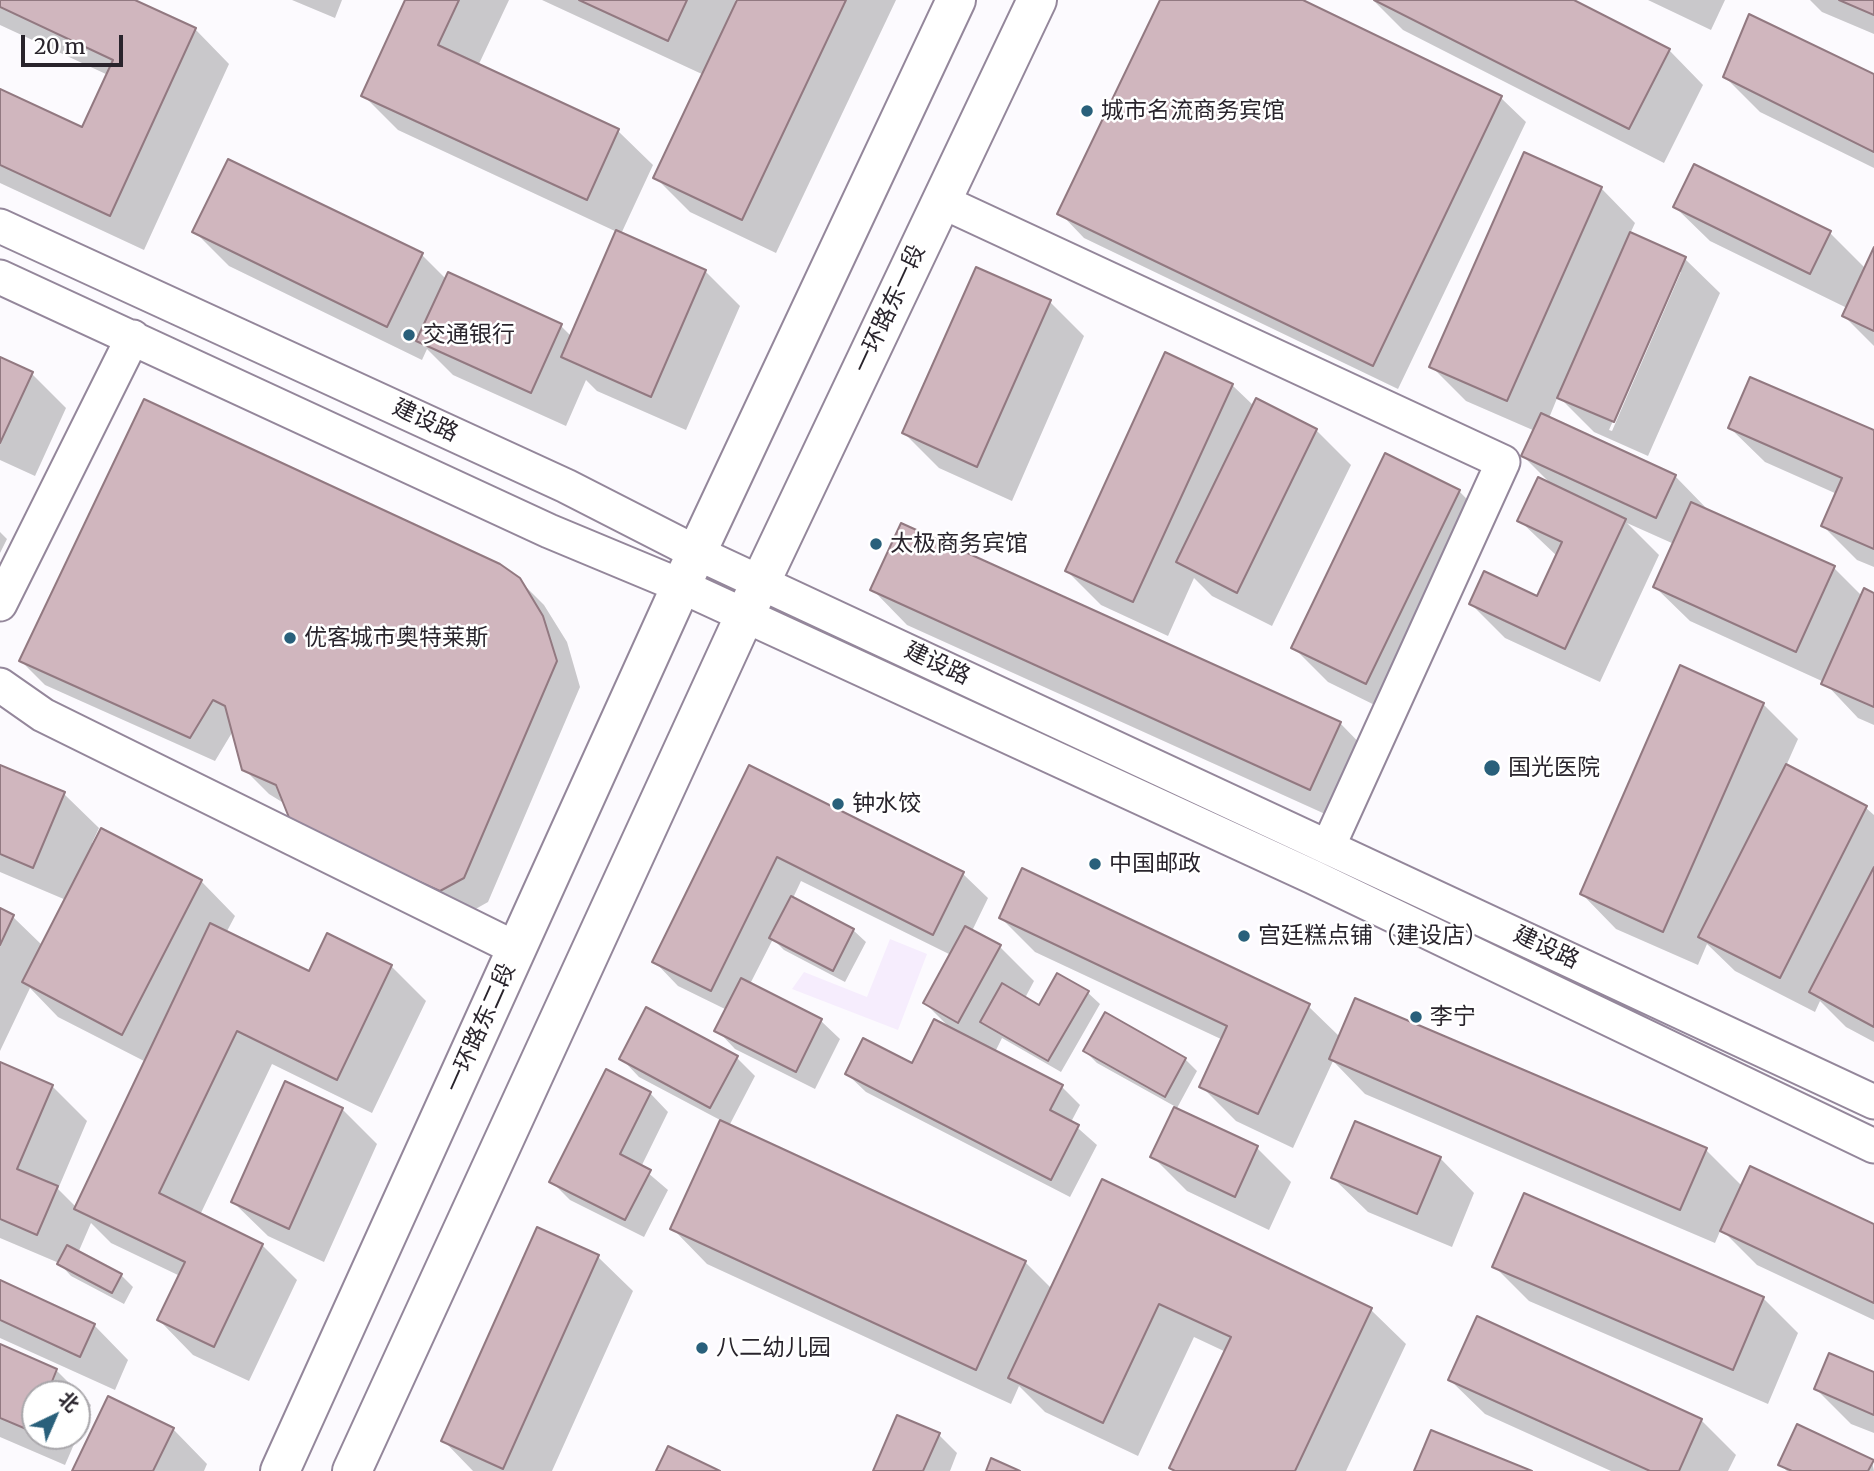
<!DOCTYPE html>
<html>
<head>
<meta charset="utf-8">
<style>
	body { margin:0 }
	#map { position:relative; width:1874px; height:1471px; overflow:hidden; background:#fcfafe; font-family:Merriweather,"Noto Sans SC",serif }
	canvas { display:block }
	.north { position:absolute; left:21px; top:1380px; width:70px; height:70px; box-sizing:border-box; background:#fff; border:2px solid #a9a7ab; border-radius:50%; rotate:44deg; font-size:19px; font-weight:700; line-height:28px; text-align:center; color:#29242c }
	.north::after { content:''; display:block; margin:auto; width:24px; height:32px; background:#29607b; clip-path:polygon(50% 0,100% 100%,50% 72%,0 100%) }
	.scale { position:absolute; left:21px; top:35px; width:102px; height:32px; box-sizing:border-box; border:4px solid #29242c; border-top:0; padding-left:9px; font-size:21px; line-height:24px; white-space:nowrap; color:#29242c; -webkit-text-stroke:5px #fff; paint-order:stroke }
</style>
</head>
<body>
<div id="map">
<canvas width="1874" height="1471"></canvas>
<div class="north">北</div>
<div class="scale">20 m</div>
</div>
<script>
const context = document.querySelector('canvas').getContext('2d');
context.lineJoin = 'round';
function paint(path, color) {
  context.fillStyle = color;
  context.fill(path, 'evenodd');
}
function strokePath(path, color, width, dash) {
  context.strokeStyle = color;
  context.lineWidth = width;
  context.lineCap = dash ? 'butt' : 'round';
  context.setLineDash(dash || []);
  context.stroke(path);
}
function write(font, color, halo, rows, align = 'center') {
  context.font = font + ' Merriweather,"Noto Sans SC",serif';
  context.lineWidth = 5;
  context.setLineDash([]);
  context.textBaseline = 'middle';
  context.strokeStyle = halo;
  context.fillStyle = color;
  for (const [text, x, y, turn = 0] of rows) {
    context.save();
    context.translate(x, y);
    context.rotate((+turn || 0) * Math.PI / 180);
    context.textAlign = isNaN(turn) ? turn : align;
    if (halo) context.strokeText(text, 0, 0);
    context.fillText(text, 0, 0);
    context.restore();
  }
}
paint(new Path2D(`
	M890,939L927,954L898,1030L792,989L804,972L867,997Z`), '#f6edfd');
paint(new Path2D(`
	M0,0H131L195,29L229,64L144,250L0,183V91L83,129L108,75L0,25Z
	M292,0H342L335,18Z
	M407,0H509L478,66L618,131L653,165L621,234L705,271L740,306L686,430L597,391L586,380L566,426L453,375L427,349L422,360L229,266L194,231L422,255L446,279L561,326L572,337L617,232L398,130L363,95Z
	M542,0H735L738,3L739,0H896L776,253L690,212L655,177L704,75Z
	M1162,0H1299L1501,98L1526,122L1398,389L1084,238L1060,213Z
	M1373,0H1570L1669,50L1703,85L1664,163L1403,30Z
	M1648,0H1725L1711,30Z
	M1810,0H1874V34L1822,12Z
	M1874,76V168L1760,112L1725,77Z
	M1601,188L1635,223L1630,234L1685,259L1720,293L1648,456L1594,432L1558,396L1549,418L1675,476L1709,511L1834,568L1862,596L1874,595V725L1858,718L1824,682L1690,621L1655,587L1674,544L1627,523L1659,555L1600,682L1505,638L1471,604L1537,598L1557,556L1519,520L1554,487L1523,456L1535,431L1466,401L1431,366ZM1678,272H1681L1612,431L1609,430Z
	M1675,207L1830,233L1866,269L1874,250V346L1844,316L1847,308L1710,241Z
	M1050,302L1084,336L1012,501L939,468L904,433Z
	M0,359L32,374L66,408L35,476L0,460Z
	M1232,385L1254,406L1316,430L1351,465L1272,626L1212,596L1194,578L1168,636L1101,605L1067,571Z
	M1730,428L1874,433V567L1857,560L1823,526L1837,494L1765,462Z
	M1459,491L1493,526L1401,718L1328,682L1293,647Z
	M0,532L7,539L0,553Z
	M519,580L544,605L567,642L580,687L488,902L465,915L269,794L244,769L233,731L215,761L45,685L21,661Z
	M873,590L1340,723L1374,758L1345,823L907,625Z
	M1763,704L1798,739L1786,766L1866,808L1874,815V1042L1846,1027L1820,1001L1815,1012L1735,971L1707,944L1698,965L1616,929L1582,894Z
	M0,767L64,794L99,828L92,843L201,881L235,916L226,933L310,973L391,966L426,1001L372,1113L272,1064L200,1215L262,1245L297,1280L249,1381L193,1355L159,1320L180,1276L111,1243L91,1223L78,1253L121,1275L133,1287L124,1304L71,1276L59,1263L0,1238V1067L52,1086L87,1121L58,1189L77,1208L146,1062L58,1017L30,988L0,1051V910L13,917L43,946L66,900L0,872Z
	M750,767L963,874L988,898L972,931L1000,947L1034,981L1025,998L1040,1007L1087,992L1100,1004L1061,1072L1002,1038L995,1052L1062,1087L1080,1105L1071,1122L1097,1145L1070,1197L866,1092L847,1074L912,1065L950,1028L925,1003L951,955L801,881L793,898L853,930L866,942L845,982L784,950L773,939L750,984L821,1021L840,1039L815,1089L735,1049L717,1030L727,1010L678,986L654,961Z
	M1001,918L1308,1006L1340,1037L1706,1150L1743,1187L1874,1226V1320L1757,1265L1721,1229L1715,1243L1365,1094L1333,1061L1293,1148L1236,1121L1201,1086L1223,1040L1035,952Z
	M1085,1051L1185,1059L1197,1071L1176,1110L1257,1148L1291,1182L1269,1230L1187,1191L1152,1156L1176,1107L1097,1063Z
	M621,1058H737L755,1076L729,1126L1025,1262L1052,1289L1371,1310L1406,1344L1346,1471H1174L1171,1468L1226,1352L1194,1337L1138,1456L1045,1412L1019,1386L1011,1404L707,1264L673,1229L722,1121L639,1077Z
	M650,1093L668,1112L641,1167L668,1190L644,1237L570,1200L552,1182Z
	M342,1109L377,1144L324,1262L268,1236L233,1202Z
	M1440,1158L1474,1193L1452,1247L1368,1212L1333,1178Z
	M1525,1196L1763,1298L1798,1333L1768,1404L1529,1301L1494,1266Z
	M538,1229L598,1257L633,1291L552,1471H473L443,1440Z
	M0,1282L94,1325L128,1360L115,1390L0,1338Z
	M0,1346L56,1370L91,1405L65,1465L0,1437ZM35,1394H77V1436H35Z
	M1874,1374V1433L1851,1424L1816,1389Z
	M1450,1380L1701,1420L1736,1455L1728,1471H1611L1485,1414Z
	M173,1429L207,1464L204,1471H74Z
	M939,1435L957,1453L950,1471H875Z
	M1872,1461L1874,1471H1787L1780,1464Z`), '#0003');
const building = new Path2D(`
	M0,0H135L196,28L110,216L0,165V89L82,127L113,60L0,7Z
	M405,0H459L438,45L619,129L587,200L361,96Z
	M579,0H687L668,41Z
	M737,0H846L742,220L653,178Z
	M1160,0H1303L1502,96L1373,366L1057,214Z
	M1374,0H1574L1670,49L1629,129Z
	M1839,0H1874V15Z
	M1749,14L1874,74V152L1723,77Z
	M1524,152L1602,187L1507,401L1429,367Z
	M228,159L423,253L387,327L192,232Z
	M1694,164L1831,231L1810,274L1673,207Z
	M616,230L706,270L651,397L561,357Z
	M1630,232L1686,257L1614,422L1557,398Z
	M1874,247V331L1842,316Z
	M976,267L1051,300L977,467L902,433Z
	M448,272L562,324L531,393L416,341Z
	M1165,352L1233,384L1133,602L1065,571Z
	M0,357L33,372L0,443Z
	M1750,377L1874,430V549L1821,526L1842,478L1728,428Z
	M1256,398L1317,429L1237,593L1176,562Z
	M144,399L500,564L520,578L543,616L557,661L464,878L440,891L292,825L276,785L242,770L225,706L213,700L190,738L19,661Z
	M1541,413L1676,475L1656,518L1521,456Z
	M1385,453L1460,490L1366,684L1291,648Z
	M1538,477L1626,519L1565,649L1469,604L1484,571L1537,596L1562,542L1517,521Z
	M1691,502L1835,566L1796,652L1653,587Z
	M901,523L1341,722L1310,790L870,590Z
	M1864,588L1874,593V707L1821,684Z
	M1680,665L1764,703L1663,932L1580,894Z
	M1786,764L1867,806L1780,978L1698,937Z
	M0,765L65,792L33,868L0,854Z
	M749,765L964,872L933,935L777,857L711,991L652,962Z
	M101,828L202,880L122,1035L22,982Z
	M1874,867V1027L1809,992Z
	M1022,868L1310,1004L1258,1114L1199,1087L1227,1026L999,918Z
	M791,896L854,929L833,971L769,938Z
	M0,908L14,915L0,945Z
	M210,923L309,971L327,933L392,965L337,1080L237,1031L159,1193L263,1244L214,1347L157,1320L185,1262L74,1209Z
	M965,926L1001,945L958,1023L923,1003Z
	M1057,973L1089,991L1048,1061L980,1022L1002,983L1039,1005Z
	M741,978L822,1019L796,1072L714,1031Z
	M1355,998L1707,1148L1680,1210L1329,1059Z
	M646,1007L738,1056L710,1108L619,1059Z
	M1105,1012L1186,1058L1165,1097L1083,1051Z
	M934,1019L1063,1085L1050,1110L1079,1125L1051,1180L845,1074L863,1038L912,1063Z
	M0,1062L53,1085L17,1169L58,1186L37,1235L0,1219Z
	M606,1069L651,1092L620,1154L651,1170L625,1220L549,1182Z
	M285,1081L343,1108L289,1229L231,1202Z
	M1174,1107L1258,1146L1235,1197L1150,1157Z
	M720,1120L1026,1261L976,1370L670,1229Z
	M1355,1121L1441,1157L1417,1214L1331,1178Z
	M1750,1166L1874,1224V1303L1720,1231Z
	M1102,1179L1372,1308L1295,1471H1175L1169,1468L1231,1337L1159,1304L1103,1423L1008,1378Z
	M1524,1193L1764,1297L1733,1370L1492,1267Z
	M537,1227L599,1255L503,1469L441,1441Z
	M67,1245L122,1274L112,1293L57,1264Z
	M0,1280L95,1324L80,1357L0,1320Z
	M1477,1316L1702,1419L1679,1471H1650L1448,1380Z
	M0,1344L57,1369L47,1394H35V1421L31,1431L0,1418Z
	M1829,1353L1874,1372V1415L1814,1389Z
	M108,1396L174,1428L153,1471H72Z
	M897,1415L940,1433L923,1471H873Z
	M1797,1424L1874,1460L1868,1471H1792L1778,1465Z
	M1431,1430L1532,1471H1414Z
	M668,1446L720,1471H656Z
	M991,1458L1020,1471H986Z`);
paint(building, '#d0b6be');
strokePath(building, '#927981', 2);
const minor = new Path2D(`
	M941,201L1503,462L1328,847
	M0,226L566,486L697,553L1874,1102
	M0,277L549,531L681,586L1313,877L1874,1146
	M0,604L133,337
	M0,685L43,715L517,949`);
const major = new Path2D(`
	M280,1471L681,586L956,0
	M352,1471L744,617L1037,0`);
strokePath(minor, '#94879b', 37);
strokePath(major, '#94879b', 42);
strokePath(minor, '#fff', 33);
strokePath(major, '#fff', 38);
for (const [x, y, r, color] of [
	[1087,111,7,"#29607b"],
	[409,335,7,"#29607b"],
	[876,544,7,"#29607b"],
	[290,638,7,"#29607b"],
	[1492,768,9,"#29607b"],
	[838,804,7,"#29607b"],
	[1095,864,7,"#29607b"],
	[1244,936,7,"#29607b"],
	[1416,1017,7,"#29607b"],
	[702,1348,7,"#29607b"]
]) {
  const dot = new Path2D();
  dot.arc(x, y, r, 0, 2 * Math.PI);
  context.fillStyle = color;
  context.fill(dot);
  strokePath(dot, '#fff', 2.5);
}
write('23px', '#29242c', '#fff', [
	["城市名流商务宾馆",1101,111],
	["交通银行",423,335],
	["太极商务宾馆",890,544],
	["优客城市奥特莱斯",304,638],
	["国光医院",1508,768],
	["钟水饺",852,804],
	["中国邮政",1109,864],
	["宫廷糕点铺（建设店）",1258,936],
	["李宁",1430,1017],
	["八二幼儿园",716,1348]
], 'left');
write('23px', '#29242c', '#fff', [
	["一环路东一段",890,309,-65],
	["建设路",425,421,25],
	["建设路",937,664,25],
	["建设路",1546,948,25],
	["一环路东二段",481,1028,-66]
]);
</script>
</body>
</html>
